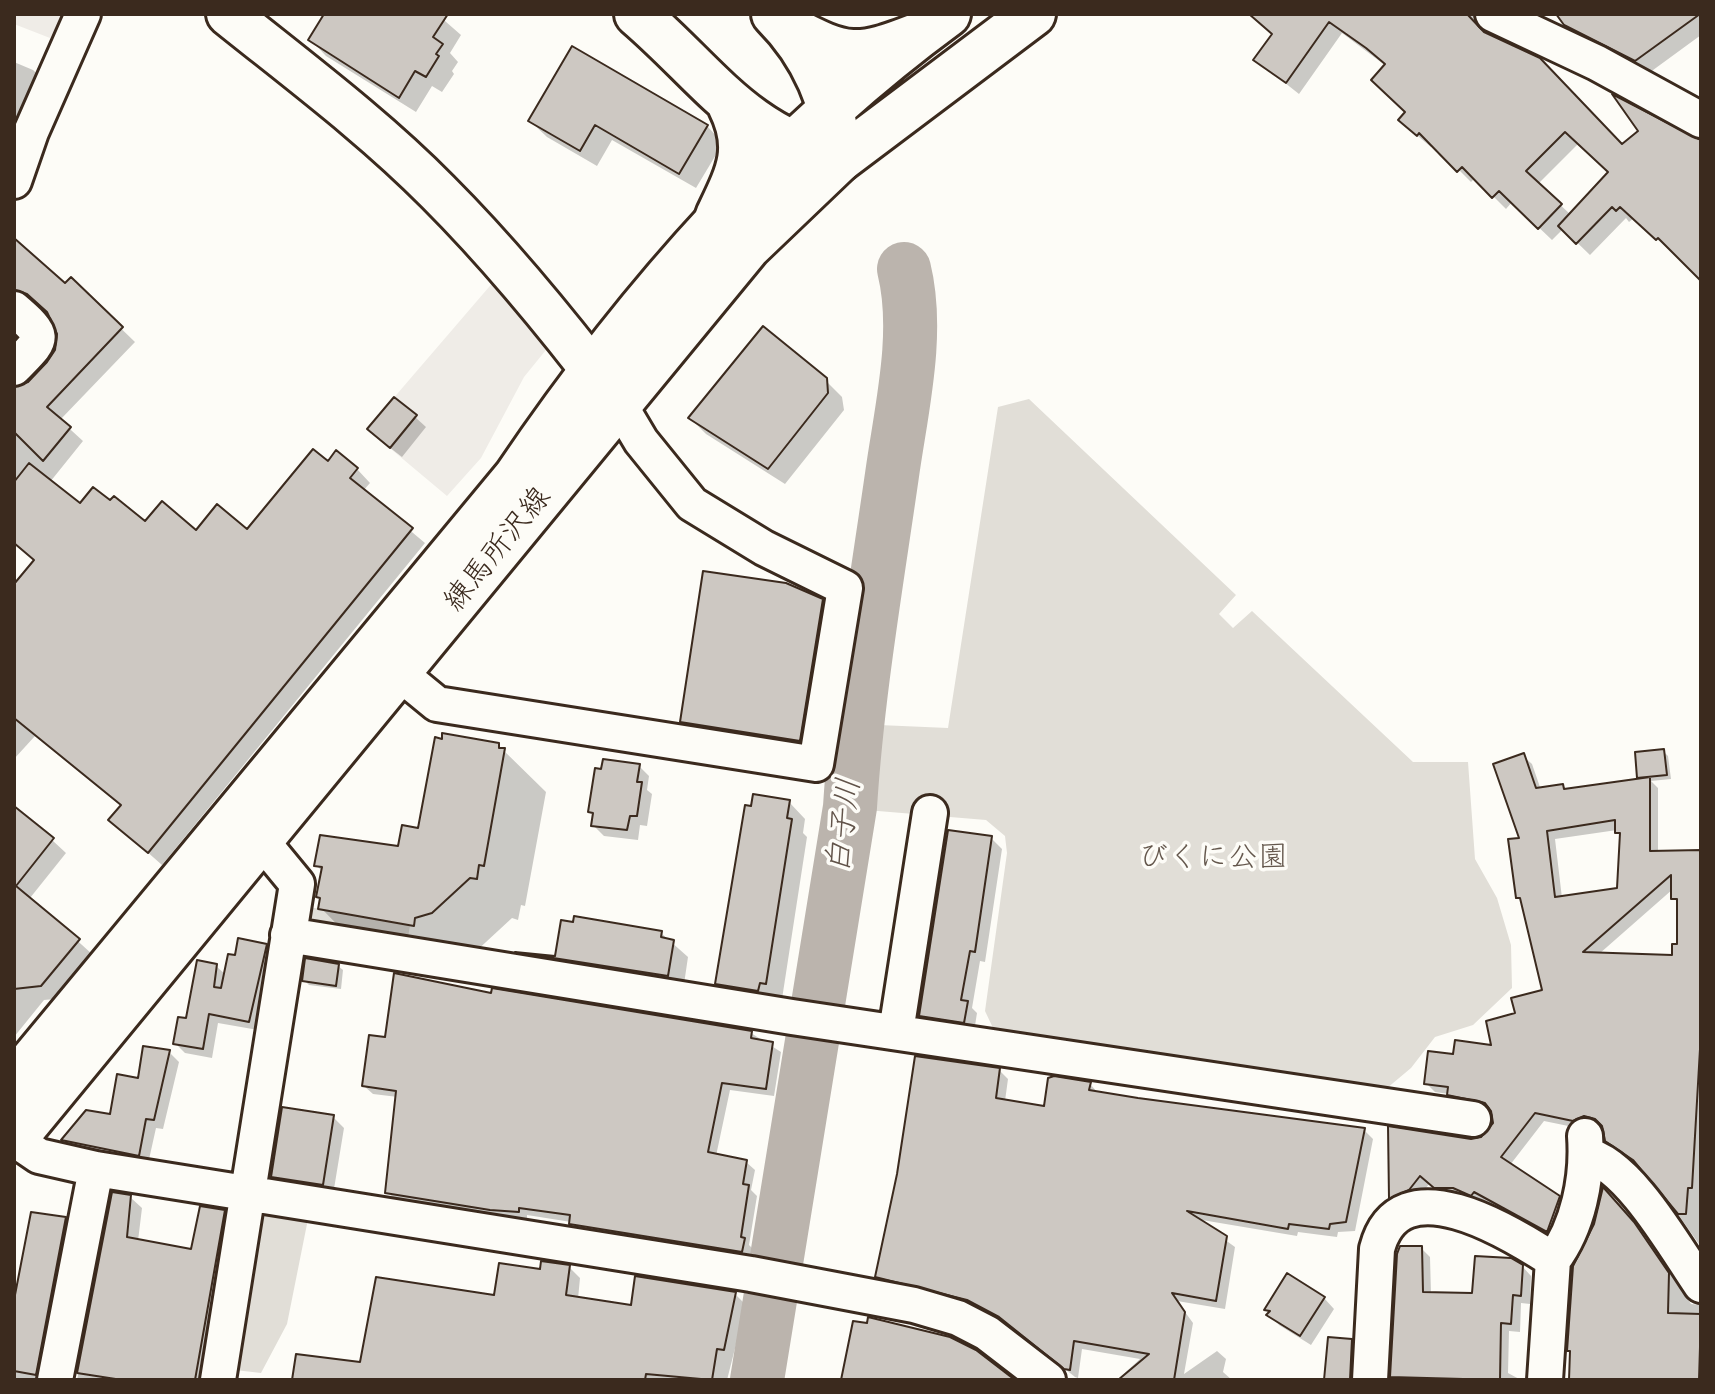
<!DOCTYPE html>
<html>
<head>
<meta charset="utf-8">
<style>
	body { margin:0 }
	#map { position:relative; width:1715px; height:1394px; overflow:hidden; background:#fdfcf7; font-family:Itim,sans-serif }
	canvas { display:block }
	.frame { position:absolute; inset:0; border:16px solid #3b2a1e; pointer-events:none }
</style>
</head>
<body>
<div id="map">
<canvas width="1715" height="1394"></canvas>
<div class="frame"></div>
</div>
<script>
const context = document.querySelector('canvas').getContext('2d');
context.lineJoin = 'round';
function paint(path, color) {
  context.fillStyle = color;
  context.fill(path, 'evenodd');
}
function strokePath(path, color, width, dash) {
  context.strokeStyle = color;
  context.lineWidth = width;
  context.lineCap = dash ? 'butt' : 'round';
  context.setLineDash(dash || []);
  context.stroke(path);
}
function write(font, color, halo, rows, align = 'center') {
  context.font = font + ' Itim,"Klee One",sans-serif';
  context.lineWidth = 7;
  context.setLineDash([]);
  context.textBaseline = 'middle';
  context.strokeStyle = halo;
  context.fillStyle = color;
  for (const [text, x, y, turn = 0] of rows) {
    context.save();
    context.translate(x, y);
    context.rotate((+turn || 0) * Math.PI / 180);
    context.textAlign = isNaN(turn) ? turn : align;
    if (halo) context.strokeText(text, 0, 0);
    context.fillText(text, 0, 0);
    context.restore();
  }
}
paint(new Path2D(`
	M14,14H64L50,38L14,24Z
	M495,280L550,345L524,377L481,458L447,496L367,429Z`), '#efece7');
paint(new Path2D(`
	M1029,399L1236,595L1219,614L1233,628L1252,611L1413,762H1468L1475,859L1497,898L1511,945L1512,988L1473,1025L1435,1037L1411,1068L1380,1094L1011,1038L993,1028L985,1011L1007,853L1005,836L986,820L866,810L879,725L948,728L998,407Z
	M309,907L410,925L407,944L314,928L307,918Z
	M258,1213L308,1219L287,1324L261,1373L235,1370Z`), '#e1ded7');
paint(new Path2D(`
	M324,14H437L461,35L450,53L458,62L452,71L454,74L442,92L432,86L416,112L326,56L310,39Z
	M1251,14H1491L1485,31L1489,36L1622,146L1701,140V279L1634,218L1629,222L1626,218L1590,255L1563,229L1552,240L1512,202L1506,209L1475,178L1471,182L1433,144L1431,147L1413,132L1386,66L1342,33L1299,94L1256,60L1274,35ZM1579,143L1610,172L1571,215L1538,184Z
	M1560,14H1701V35L1649,73L1579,37Z
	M14,62L33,70L50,86L14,177Z
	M530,121L707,126L723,143L696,188L612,140L597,166L547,137Z
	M14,240L65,286L71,280L135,342L60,420L83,441L50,482L80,506L145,524L197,532H248L328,464L357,469L370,483L363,491L425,543L162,865L111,820L122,807L35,736L14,759V587L35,561L14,544V389L30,384L49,363L59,345L58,328L53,318L34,302L21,303L14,311Z
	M825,380L842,397L844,410L785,484L706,434L690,418Z
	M415,417L426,427L402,457L380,440Z
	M822,601L840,620L818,759L701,740L682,722Z
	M498,745L546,792L525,906L521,905L518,920L512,918L473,954L362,950L321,908L322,900L318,896L323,872L316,865L400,849Z
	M1663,751L1668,756L1671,779L1651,781L1658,788V852H1701V1247L1652,1177L1617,1150L1607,1140L1604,1129L1595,1124L1583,1129L1544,1121L1510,1165L1568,1207L1556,1240L1484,1200L1481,1203L1463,1196H1445L1430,1183L1417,1199L1399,1207L1391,1198L1390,1129L1471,1141L1482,1139L1495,1123L1493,1111L1458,1103L1449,1094L1435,1092L1426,1083L1455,1056L1494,1048L1517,1015L1544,991L1523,903L1518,897L1523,756L1532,764L1541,790L1563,786L1567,790L1643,780L1639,777ZM1617,830L1622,837L1619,890L1562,898L1555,839ZM1673,889V898L1679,903V946L1674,957L1599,954Z
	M639,766L649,776L647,790L652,794L647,826L640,825L638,840L604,836L593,825L595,815L591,811Z
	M789,802L805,819L803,833L807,837L782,999L733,1000L717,983Z
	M14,818L52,840L66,853L30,898L92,954L55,999L44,1000L14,1037Z
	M991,838L1002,849L985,962L980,961L972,1008L977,1013L974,1032L932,1026L921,1015Z
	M661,933L688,957L683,991L533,967L520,954L557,958Z
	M266,946L276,955L258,1030L218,1023L212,1058L185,1053L176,1044L216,966L226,975L237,957Z
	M338,966L343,970L341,989L309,985L304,980Z
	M493,996L751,1033L781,1052L774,1096L730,1090L716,1156L746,1162L755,1170L751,1190L757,1196L749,1245L752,1248L750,1260L579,1232L571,1222L527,1215V1219L500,1217L396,1200L387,1192L398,1097L373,1094L364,1086L387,1039Z
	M169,1052L179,1062L163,1129L156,1128L148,1164L73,1150L63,1140L112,1117L140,1080Z
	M999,1070L1008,1079L1005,1101L1045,1108L1090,1084L1099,1094L1364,1130L1373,1139L1355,1231L1338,1232L1337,1237L1298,1232L1297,1236L1196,1219L1235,1247L1225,1309L1177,1301L1193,1323L1184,1374L1217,1351L1226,1359L1223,1372L1232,1380H1117L1140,1359L1082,1349L1078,1378L1075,1377L1010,1325L978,1308L886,1285L877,1276Z
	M333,1117L344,1128L333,1195L283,1187L273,1176Z
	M114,1194L130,1197L142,1208L138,1241L193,1251L224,1212L235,1223L208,1380H77Z
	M1611,1199L1643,1233L1691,1304L1701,1305V1380H1571Z
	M65,1219L76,1230L47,1380H14V1283L21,1284Z
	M1421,1248L1430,1257L1431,1294L1474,1295L1522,1266L1531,1276L1530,1304L1521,1303L1520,1332L1509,1331L1508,1373L1521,1380H1390L1399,1255Z
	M569,1267L580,1278L578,1299L633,1307L735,1294L746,1305L727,1380H294L362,1365L542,1271Z
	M1324,1298L1334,1309L1311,1345L1279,1325L1266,1310Z
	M1351,1341L1360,1350L1359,1380H1326Z`), '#0003');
strokePath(new Path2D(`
	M757,1380L850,807C857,696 876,586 892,475C901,410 920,334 904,269`), '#bbb4ad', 54);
const building = new Path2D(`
	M324,14H448L433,37L443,44L436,54L439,56L426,77L415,71L399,98L308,40Z
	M1249,14H1467L1484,32L1540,58L1622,144L1638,131L1612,94L1701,140V281L1658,238L1656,240L1620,207L1616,211L1612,207L1576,244L1558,226L1608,172L1565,132L1526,171L1562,204L1538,229L1499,191L1492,198L1462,167L1457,172L1419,133L1417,136L1398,120L1405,112L1371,80L1385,64L1366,48L1329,22L1286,83L1253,60L1272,34Z
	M1556,14H1700L1635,61L1564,25Z
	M572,46L708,125L679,174L595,125L580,151L528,121Z
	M14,238L65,283L71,277L123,327L47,407L71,427L43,461L14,432V387L28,382L47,362L55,350L57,334L47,312L27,294L14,290Z
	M763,326L827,378L828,393L768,469L688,418Z
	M394,397L417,415L390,448L367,429Z
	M313,449L328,461L336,450L358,468L350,478L413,528L148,853L108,820L121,805L14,718V584L34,560L14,543V482L29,463L80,503L93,487L110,500L114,496L145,521L162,501L196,530L217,504L247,529Z
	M703,571L786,583L823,599L800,741L680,722Z
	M442,733L499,743V748H505L484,866L479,865L477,879L470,878L432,913L415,918L414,926L318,909L320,898L316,897L322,867L314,866L320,835L398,846L402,825L418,828L435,737L442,739Z
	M1664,749L1667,775L1637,778L1635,752Z
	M1524,753L1536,788L1563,784L1564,789L1650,777V851L1701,850L1700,1049L1692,1188H1688L1686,1214H1678L1633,1160L1605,1141L1602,1126L1595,1119L1584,1116L1573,1121L1535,1113L1501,1157L1560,1196L1547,1232L1474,1192L1471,1196L1453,1188H1434L1420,1176L1409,1190L1389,1199L1388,1126L1471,1139L1481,1137L1493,1123L1491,1111L1485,1103L1447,1095L1448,1087L1424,1084L1428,1051L1453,1054L1455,1040L1491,1045L1486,1021L1515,1013L1511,998L1542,990L1520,898H1516L1508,839L1519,838L1493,764ZM1615,820V833H1620L1617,888L1555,897L1547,831ZM1671,875V899H1677V944H1672V955L1583,952Z
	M603,759L640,764L637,782H642L637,816H630L627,830L591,826L593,813L588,812L595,768L601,769Z
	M753,794L790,800L787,818L792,819L766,984L760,983L758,991L715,984L745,805L751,806Z
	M14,806L54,838L16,886L80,939L41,986L14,989Z
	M948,830L992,836L975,952L970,951L961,1000L968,1001L964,1023L919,1016Z
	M574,916L662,931L661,937L674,940L668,976L515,952L555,956L561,920L573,922Z
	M238,938L267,944L249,1022L209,1014L203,1049L173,1044L178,1017L186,1018L197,960L217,964L214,987L221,988L228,954L235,955Z
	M305,958L339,964L336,986L302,981Z
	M394,973L491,993L492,988L752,1031L751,1038L773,1042L766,1089L722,1083L708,1152L747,1160L743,1184L749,1185L741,1237L745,1238L742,1252L569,1224L570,1215L519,1208V1212L490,1210L385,1193L396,1091L362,1086L369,1035L385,1037Z
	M143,1046L170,1050L154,1120L146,1119L139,1156L61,1140L86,1110L110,1114L117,1074L138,1078Z
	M915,1056L1000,1068L996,1098L1044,1106L1048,1078L1054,1076L1091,1082L1089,1090L1138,1098L1365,1128L1346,1222L1330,1224L1329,1229L1289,1224L1288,1229L1187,1211L1227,1236L1216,1301L1172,1293L1185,1312L1174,1380H1118L1149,1354L1074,1341L1070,1370L1064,1369L999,1317L967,1300L875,1277L897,1174Z
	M282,1107L334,1115L323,1185L271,1177Z
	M1603,1187L1634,1222L1669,1273L1668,1313L1701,1314L1699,1380H1569L1570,1351H1567L1573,1266L1594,1224Z
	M112,1192L131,1195L127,1237L191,1249L200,1206L225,1210L195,1380H122L77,1373Z
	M31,1212L66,1217L36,1375L14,1371V1300Z
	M1400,1246H1422L1423,1292L1472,1293L1475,1256L1511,1258L1523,1265L1521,1296L1513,1295L1511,1324L1501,1323L1500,1380L1390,1377L1397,1254Z
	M541,1261L570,1265L566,1295L631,1305L635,1276L736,1292L724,1350L717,1349L712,1380L646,1374L645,1380H292L296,1354L360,1362L376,1277L494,1295L499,1263L540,1269Z
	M1287,1273L1325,1297L1300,1336L1266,1315L1270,1311L1264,1310Z
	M868,1317L950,1337L976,1350L1015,1380H841L853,1321L867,1323Z
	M1328,1337L1352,1339L1350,1380H1324Z`);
paint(building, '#cdc8c2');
strokePath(building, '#3b2a1e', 2);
const minor = new Path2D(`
	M1493,14L1597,63L1701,120
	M14,181L31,132L83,14
	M14,309C48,338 43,338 14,368
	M398,672L437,704L816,764L845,588L764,548L692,504L641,441L619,404
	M288,935L792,1017L1473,1119
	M896,1032L930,813
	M14,1139L39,1156L96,1169L751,1274L914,1305L958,1318L987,1333L1048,1380
	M1586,1155C1629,1164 1676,1249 1701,1285
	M55,1380L96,1169
	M218,1380L297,884L260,839
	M1370,1380L1377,1249C1399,1163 1510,1232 1553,1260
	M1545,1380L1553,1260C1578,1227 1588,1178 1585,1136`);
const tertiary = new Path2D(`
	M228,14C299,71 374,127 438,192C501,255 559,326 613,397`);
const primary = new Path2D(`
	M14,1083L516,477C635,301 776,140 948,14
	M14,1139L748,247L839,160L1033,14`);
const motorway = new Path2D(`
	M637,14C708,75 742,135 839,160C836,105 813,53 774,14
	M787,27C847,59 857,59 919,35
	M718,216C738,174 752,149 730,105`);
strokePath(minor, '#3b2a1e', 40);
strokePath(tertiary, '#3b2a1e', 48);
strokePath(primary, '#3b2a1e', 50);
strokePath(motorway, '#3b2a1e', 50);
strokePath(minor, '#fdfcf7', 34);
strokePath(tertiary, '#fdfcf7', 42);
strokePath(primary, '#fdfcf7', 44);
strokePath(motorway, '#fdfcf7', 44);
write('30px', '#3b2a1e', '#fdfcf7', [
	["練馬所沢線",498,550,-51]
]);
write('30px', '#64574c', '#fdfcf7', [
	["びくに公園",1213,858]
]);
write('italic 32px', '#615349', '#fdfcf7', [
	["白子川",845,826,-83]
]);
</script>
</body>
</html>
